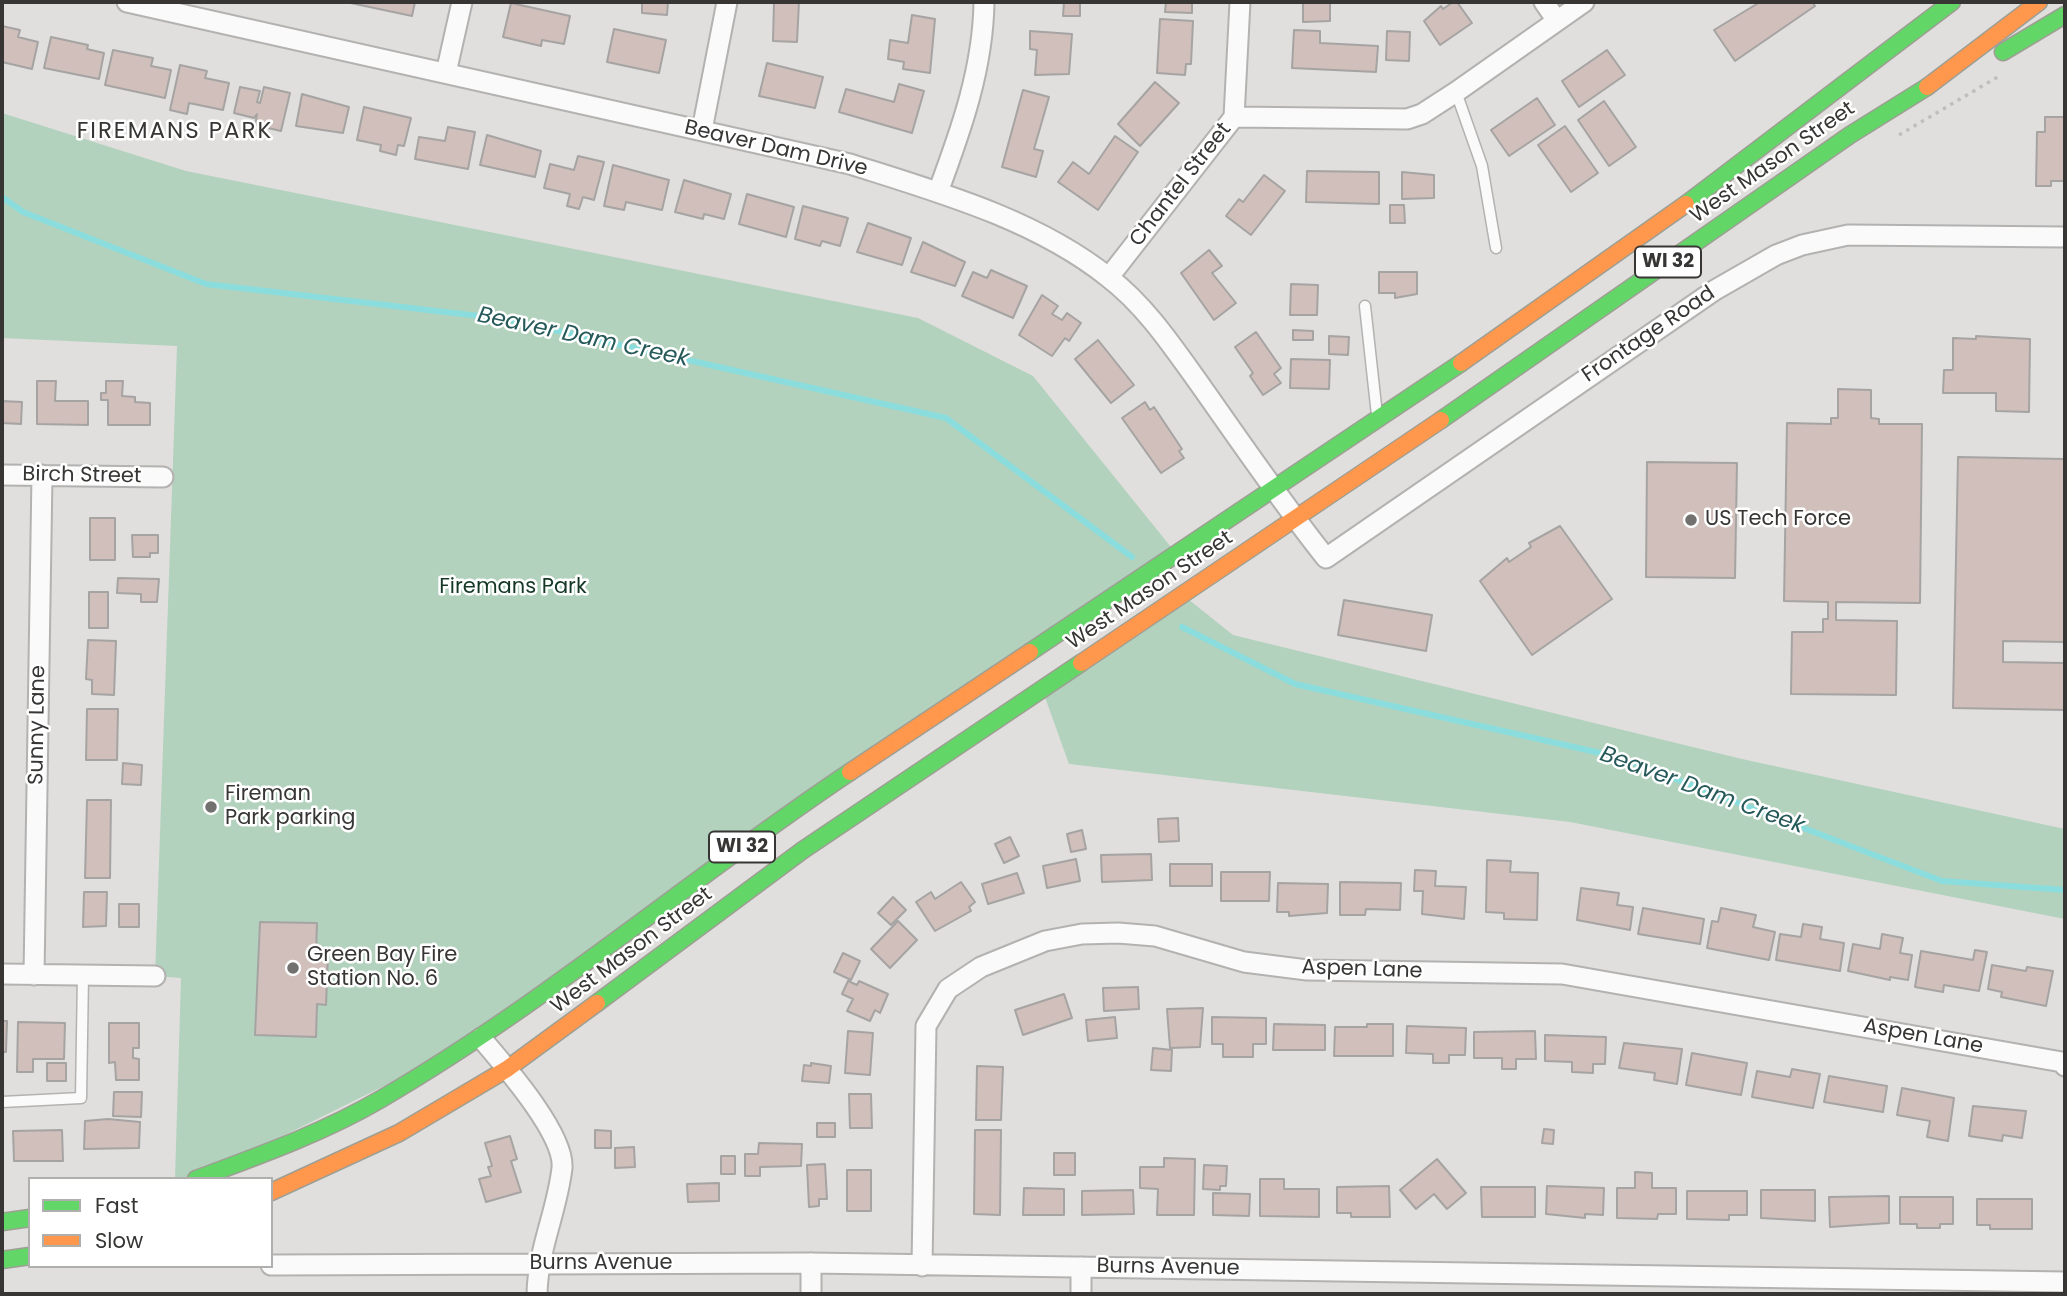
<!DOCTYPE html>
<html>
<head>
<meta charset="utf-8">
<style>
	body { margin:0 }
	#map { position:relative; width:2067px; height:1296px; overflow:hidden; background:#e0dfdd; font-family:Poppins,sans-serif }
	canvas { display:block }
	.frame { position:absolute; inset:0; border:4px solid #373635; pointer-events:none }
	.legend { position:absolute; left:28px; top:1177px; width:245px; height:91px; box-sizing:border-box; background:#fff; border:2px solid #afafae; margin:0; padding:9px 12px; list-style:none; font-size:21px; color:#373635 }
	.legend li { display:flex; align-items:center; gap:14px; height:35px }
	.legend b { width:35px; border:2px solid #afafae }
</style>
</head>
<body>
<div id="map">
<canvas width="2067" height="1296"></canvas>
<div class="frame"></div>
<ul class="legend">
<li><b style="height:9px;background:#63d668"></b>Fast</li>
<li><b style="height:9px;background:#ff974d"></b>Slow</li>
</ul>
</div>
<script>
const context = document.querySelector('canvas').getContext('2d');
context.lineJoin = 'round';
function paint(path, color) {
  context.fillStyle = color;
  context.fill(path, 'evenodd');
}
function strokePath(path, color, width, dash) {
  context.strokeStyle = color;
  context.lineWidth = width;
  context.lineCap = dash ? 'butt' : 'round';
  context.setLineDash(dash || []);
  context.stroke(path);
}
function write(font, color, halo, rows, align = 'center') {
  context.font = font + ' Poppins,sans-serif';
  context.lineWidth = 5;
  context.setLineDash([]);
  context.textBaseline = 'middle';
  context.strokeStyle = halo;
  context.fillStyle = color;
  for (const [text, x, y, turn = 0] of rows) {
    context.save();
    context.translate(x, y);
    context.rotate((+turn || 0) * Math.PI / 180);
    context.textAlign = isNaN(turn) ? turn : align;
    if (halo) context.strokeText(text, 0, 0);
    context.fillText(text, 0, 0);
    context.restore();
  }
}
paint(new Path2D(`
	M2,113L186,171L918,318L1033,376L1175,552L481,1038L196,1179H175L181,978L155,976L177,346L2,338Z
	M1183,595L1233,635L1742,759L2065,829V919L1570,822L1069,764L1042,689Z`), '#b3d2be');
strokePath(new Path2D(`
	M2,197L23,212L206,284L505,319L946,418L1132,557
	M1182,627L1295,684L1618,757L1942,881L2065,890`), '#8adddc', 6);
const building = new Path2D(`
	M346,2H415L412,16Z
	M642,2H668L667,15L642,13Z
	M774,2H799L797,42L773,41Z
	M1064,2H1080V16H1063Z
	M1166,2H1192V13L1165,12Z
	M1303,2H1330V21L1303,22Z
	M1453,2H1457L1472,23L1440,45L1424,21L1441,6L1443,9Z
	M1760,2H1812L1815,6L1735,61L1714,30Z
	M511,3L570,16L564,44L542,40L541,46L503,37Z
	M912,15L935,19L930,73L903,69L904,62L888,59L890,40L908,43Z
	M1160,19L1193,21L1191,64H1186L1185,75L1157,73Z
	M2,26L20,30L18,37L38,42L32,69L2,62Z
	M614,29L666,40L659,73L607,62Z
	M1294,30L1320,31V43L1378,46L1376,72L1292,68Z
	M1030,31L1072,34L1069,74L1035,75L1037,50L1030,49Z
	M1387,31L1410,32L1409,61L1386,60Z
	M51,37L88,45L87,49L104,53L99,79L44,68Z
	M113,50L153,58L151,66L171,70L165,98L105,85Z
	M1607,50L1625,75L1579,107L1562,81Z
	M767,63L823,77L815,108L759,96Z
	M180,65L207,71L205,78L229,83L223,110L189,103L187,114L170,110Z
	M1155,82L1179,103L1140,146L1118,124Z
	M899,84L924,91L912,133L839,112L846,89L894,102Z
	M240,87L260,91L257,102L260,103L264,87L290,93L281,131L255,125L257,114L254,118L234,113Z
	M1023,90L1049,97L1034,149L1043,151L1036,177L1002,167Z
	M302,94L349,107L343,133L296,126Z
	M1537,98L1555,125L1509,156L1491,130Z
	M1604,101L1636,147L1609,166L1578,120Z
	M364,107L411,118L404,146L398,145L396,155L380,151L381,145L357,140Z
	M2045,117H2065V181H2051V186H2036L2037,132H2045Z
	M1565,126L1598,173L1571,192L1538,145Z
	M448,127L475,132L468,169L415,159L419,137L445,141Z
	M487,135L541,151L535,177L480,165Z
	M1115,136L1138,152L1098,210L1058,182L1073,162L1089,174Z
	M578,156L604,162L594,200L583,197L579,209L567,206L570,194L544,188L550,164L574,170Z
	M613,165L669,180L662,210L626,202L624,210L604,206Z
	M1307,171L1379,172V204L1306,202Z
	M1402,172L1434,175V198L1402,199Z
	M1264,175L1285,191L1251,235L1226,216L1239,199L1243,202Z
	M684,180L731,194L724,219L704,214L703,219L675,212Z
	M747,194L794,207L786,237L739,224Z
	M1390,205H1404L1405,223H1390Z
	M803,206L848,218L840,246L822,241L820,246L795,239Z
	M868,223L911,238L902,265L857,252Z
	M923,242L965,262L955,286L911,272Z
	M1209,250L1222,266L1212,273L1236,303L1214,320L1181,273Z
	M991,270L1027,286L1013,318L962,296L973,272L987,278Z
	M1379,272H1417V294L1395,298V293H1379Z
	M1291,284L1318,285L1317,315H1290Z
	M1042,295L1058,306L1052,314L1062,320L1067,313L1081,323L1069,341L1065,338L1052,356L1019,335Z
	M1293,330L1313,331V340H1293Z
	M1256,332L1281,368L1274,374L1281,383L1263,395L1250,376L1253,373L1235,347Z
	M1329,336L1349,337L1348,355L1329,354Z
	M1976,336L2030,339L2029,412L1996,411V393H1943L1944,370H1953V338L1976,339Z
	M1098,340L1134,385L1111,403L1075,359Z
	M1291,359L1330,360L1329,389L1290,388Z
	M37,381H56L55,401H88V425L37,424Z
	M106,381H123L122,396L135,397V402L150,403V425H108V400H101V393H106Z
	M1838,389L1871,390V418L1879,419V424H1922L1920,603L1836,602V620L1897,621L1896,695L1791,694L1792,632H1823V619H1828V602L1784,601L1787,423L1831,424V418H1838Z
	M2,401L22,402L21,424L2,423Z
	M1145,402L1150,410L1154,407L1182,449L1179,451L1184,458L1161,473L1122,418Z
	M1958,457L2065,459V642L2003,641V662L2065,663V710L1953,708Z
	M1647,462L1737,463L1735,578L1646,577Z
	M90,518H115V560H90Z
	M1560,526L1612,599L1532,655L1480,581L1507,558L1509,562L1531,547L1529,543Z
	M132,535H158V553H150V557H133Z
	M118,578L159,579L157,602H141V594L117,593Z
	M89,592H108V628H89Z
	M1344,600L1432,615L1426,651L1338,635Z
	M88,640L116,641L114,695L92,694V680L86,679Z
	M87,709H118L117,760H86Z
	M123,763L142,765L141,785L122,784Z
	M87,800H111L110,878H85Z
	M1178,818L1179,841L1159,842L1158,819Z
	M1082,830L1086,849L1071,852L1067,834Z
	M1010,837L1019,856L1004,863L995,844Z
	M1151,854L1152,880L1102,882L1101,855Z
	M1076,859L1080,881L1047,888L1043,866Z
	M1487,860L1511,861L1510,872L1538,873L1537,920L1504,919V913L1486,912Z
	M1170,864H1212V886H1170Z
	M1415,870L1436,871L1435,886L1466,887L1464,919L1422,914L1423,891H1414Z
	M1221,872H1270L1269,901H1221Z
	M1017,873L1024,893L988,904L982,884Z
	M961,882L975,902L969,907L971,911L935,931L916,902L931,892L935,899Z
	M1340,882L1401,883L1400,910L1366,909L1365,915H1340Z
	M1278,883L1328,884L1327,913L1289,916V912H1277Z
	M1581,888L1619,893L1617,905L1633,907L1630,930L1577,920Z
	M84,892H107L106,926L83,927Z
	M893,897L906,910L891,925L878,913Z
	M119,904H139V927H119Z
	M1643,908L1704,919L1700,944L1638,934Z
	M1721,908L1756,915L1753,927L1775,932L1769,960L1707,948L1712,921L1718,922Z
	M898,921L917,940L890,968L871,949Z
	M260,922L317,923L316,954H328L326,1005L317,1004L316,1037L255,1035Z
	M1803,924L1822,927L1820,939L1844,943L1840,971L1776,960L1780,934L1801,937Z
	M1882,934L1903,938L1900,953L1912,955L1908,980L1890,977V980L1848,971L1853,944L1880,949Z
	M1975,950L1987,952L1979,991L1944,985L1943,992L1915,987L1921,951L1973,960Z
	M843,953L860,961L851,980L834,972Z
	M1992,965L2026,971L2027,967L2053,971L2046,1006L2001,997L2002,992L1988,989Z
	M848,981L857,985L859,981L888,994L880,1013L875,1010L870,1021L847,1011L853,999L842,994Z
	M1138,987L1139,1009L1104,1011L1103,988Z
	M1064,994L1072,1018L1023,1035L1015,1010Z
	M1203,1008L1200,1047L1170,1048L1167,1009Z
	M1115,1017L1117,1038L1088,1041L1086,1020Z
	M1212,1017L1266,1018V1044H1253V1057H1223V1044H1212Z
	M2,1021H7L6,1052H2Z
	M18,1022L65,1023L64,1059H33V1072H17Z
	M109,1023H139V1048H133V1058L139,1059V1080H116L115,1062L109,1063Z
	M1274,1024L1325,1025V1050H1273Z
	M1367,1024H1393V1056H1334L1335,1027H1367Z
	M1407,1026L1466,1028L1465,1055H1449V1063H1433V1054L1406,1053Z
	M848,1031L873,1033L870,1075L845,1073Z
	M1535,1031L1536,1059H1516V1069H1502V1058H1474V1032Z
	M1545,1035L1606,1037L1605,1064H1593V1073L1572,1072V1062L1545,1061Z
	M1624,1043L1682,1049L1677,1084L1654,1080L1655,1073L1619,1068Z
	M1153,1048L1172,1050L1171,1071L1151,1070Z
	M1692,1053L1747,1063L1741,1095L1686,1085Z
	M47,1063H66V1081H47Z
	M811,1063L831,1066L829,1083L802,1081L804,1065L811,1066Z
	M977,1066L1003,1067L1001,1120H976Z
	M1792,1069L1820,1074L1813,1108L1752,1097L1757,1071L1790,1077Z
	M1829,1076L1887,1086L1883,1112L1824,1102Z
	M1902,1088L1954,1098L1948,1141L1927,1137L1930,1121L1897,1115Z
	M114,1092H142L141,1117L113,1116Z
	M849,1094H871L872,1128H850Z
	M1973,1106L2026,1111L2022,1138L2003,1135L2002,1141L1969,1136Z
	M108,1119L140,1122L139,1148L84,1149L85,1121Z
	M817,1123H835V1137H817Z
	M1544,1129L1554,1130L1553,1144L1542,1143Z
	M62,1130L63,1161H14L13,1131Z
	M595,1130L611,1131V1148H595Z
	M975,1130H1001L1000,1215L974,1214Z
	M510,1136L517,1159L511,1161L521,1192L486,1202L479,1179L491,1176L488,1167L492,1166L485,1143Z
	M759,1143L802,1144L801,1166L760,1167V1176H745V1154H758Z
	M634,1147L635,1167L615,1168V1148Z
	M1054,1153H1075V1175H1054Z
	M721,1156H735V1174H721Z
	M1164,1158L1195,1159L1194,1215H1157L1158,1189L1140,1188V1167H1164Z
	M1437,1159L1466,1193L1447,1209L1434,1194L1416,1209L1400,1190Z
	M825,1164L827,1199H819V1206L809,1207L807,1165Z
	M1204,1165L1227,1166L1226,1186H1220V1190L1203,1189Z
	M847,1170H871V1211H847Z
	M1635,1172L1652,1173V1188H1676V1214H1658L1657,1219L1617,1218V1188H1635Z
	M1260,1179H1284V1189H1319V1217L1260,1216Z
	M719,1183V1201L688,1202L687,1184Z
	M1389,1186L1390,1217H1351V1213H1337V1187Z
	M1547,1186L1604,1188L1603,1215L1585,1214V1218L1546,1214Z
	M1481,1187H1535V1217H1482Z
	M1024,1188L1064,1189V1215H1023Z
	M1133,1190L1134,1214L1082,1215V1191Z
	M1761,1190H1815V1221L1761,1218Z
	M1687,1191H1747V1215H1729V1220L1687,1219Z
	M1213,1193L1250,1194L1249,1216L1213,1215Z
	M1889,1196V1223L1830,1227L1829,1197Z
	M1900,1197H1953V1224H1940V1228H1917V1224H1900Z
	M1977,1199H2032V1229H1990V1225H1977Z`);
paint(building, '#d0bfba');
strokePath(building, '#a5a4a3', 2);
const lane = new Path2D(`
	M1456,92L1482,166L1496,248
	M1365,306L1377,415
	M2,1102L81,1098L83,975`);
const street = new Path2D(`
	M127,2L850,164C938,192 1035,219 1108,277C1146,306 1173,347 1201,386C1242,444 1282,503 1326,558L1715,290L1776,255L1802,245L1848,235L2065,237
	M1544,2L1557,21
	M446,73L462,2
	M1234,117L1407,119L1422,114L1456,92L1584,2
	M702,130L727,2
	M938,192C961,130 983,69 984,2
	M1109,277L1234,117L1240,2
	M2,475L163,477
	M2,974L155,976
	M34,975L42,475
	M481,1038C504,1065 565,1134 562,1168C557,1212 538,1248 537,1294
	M271,1265L811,1263L2065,1282
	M922,1266L926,1026L948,989L981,967L1045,941L1082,934L1118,933L1155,936L1244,962L1307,970L1562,974L2062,1062L2065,1066
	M811,1294V1263
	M1081,1294V1267`);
const fast = new Path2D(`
	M2003,52L2065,15
	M1686,204L1952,2
	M1441,420L1850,135L1927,87
	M1030,652L1461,363
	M597,1003L803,850L1081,663
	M196,1179C258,1156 323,1133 381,1099C546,1003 691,878 850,772
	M2,1222L30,1218
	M2,1260L30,1256`);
const slow = new Path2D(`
	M1927,87L2039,2
	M1461,363L1686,204
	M1081,663L1441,420
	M850,772L1030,652
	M271,1192L399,1133L507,1069L597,1003`);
strokePath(lane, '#b3b2b1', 13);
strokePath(street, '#b3b2b1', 23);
strokePath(fast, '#9e9f94', 19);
strokePath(slow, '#9e9f94', 19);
strokePath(new Path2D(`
	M1899,135L2001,75`), '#c0bfbe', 3.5, [3.5, 5]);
strokePath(lane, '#fafafa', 10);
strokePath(street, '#fafafa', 19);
strokePath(fast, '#63d668', 16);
strokePath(slow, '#ff974d', 16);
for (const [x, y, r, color] of [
	[1691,520,7,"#727170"],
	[211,807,7,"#727170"],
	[293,968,7,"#727170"]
]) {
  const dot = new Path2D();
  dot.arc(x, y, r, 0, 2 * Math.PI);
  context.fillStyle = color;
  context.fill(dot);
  strokePath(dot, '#fff', 2.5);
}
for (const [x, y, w] of [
	[1668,262,66],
	[742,847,66]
]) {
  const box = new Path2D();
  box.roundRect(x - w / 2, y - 15.5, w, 31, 5);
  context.fillStyle = '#fff';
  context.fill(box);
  strokePath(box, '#373635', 2);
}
write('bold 19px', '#373635', null, [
	["WI 32",1668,262],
	["WI 32",742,847]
]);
write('21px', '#373635', '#fff', [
	["Beaver Dam Drive",776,149,13],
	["West Mason Street",1773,163,-35],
	["Chantel Street",1181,185,-52],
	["Frontage Road",1649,335,-34],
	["Birch Street",82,476,1],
	["West Mason Street",1150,591,-34],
	["Sunny Lane",38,725,-89],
	["West Mason Street",632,951,-37],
	["Aspen Lane",1362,970,2],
	["Aspen Lane",1923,1037,10],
	["Burns Avenue",601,1264],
	["Burns Avenue",1168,1268,1]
]);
write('21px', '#373635', '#fff', [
	["US Tech Force",1705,520],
	["Fireman",225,795],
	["Park parking",225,819],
	["Green Bay Fire",307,956],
	["Station No. 6",307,980]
], 'left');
write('21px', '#143825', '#fff', [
	["Firemans Park",513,588]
]);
context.letterSpacing = '2px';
write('23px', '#373635', '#fff', [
	["FIREMANS PARK",175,132]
]);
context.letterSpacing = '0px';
write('italic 23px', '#265959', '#fff', [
	["Beaver Dam Creek",583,338,12],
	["Beaver Dam Creek",1702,791,20]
]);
</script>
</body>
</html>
